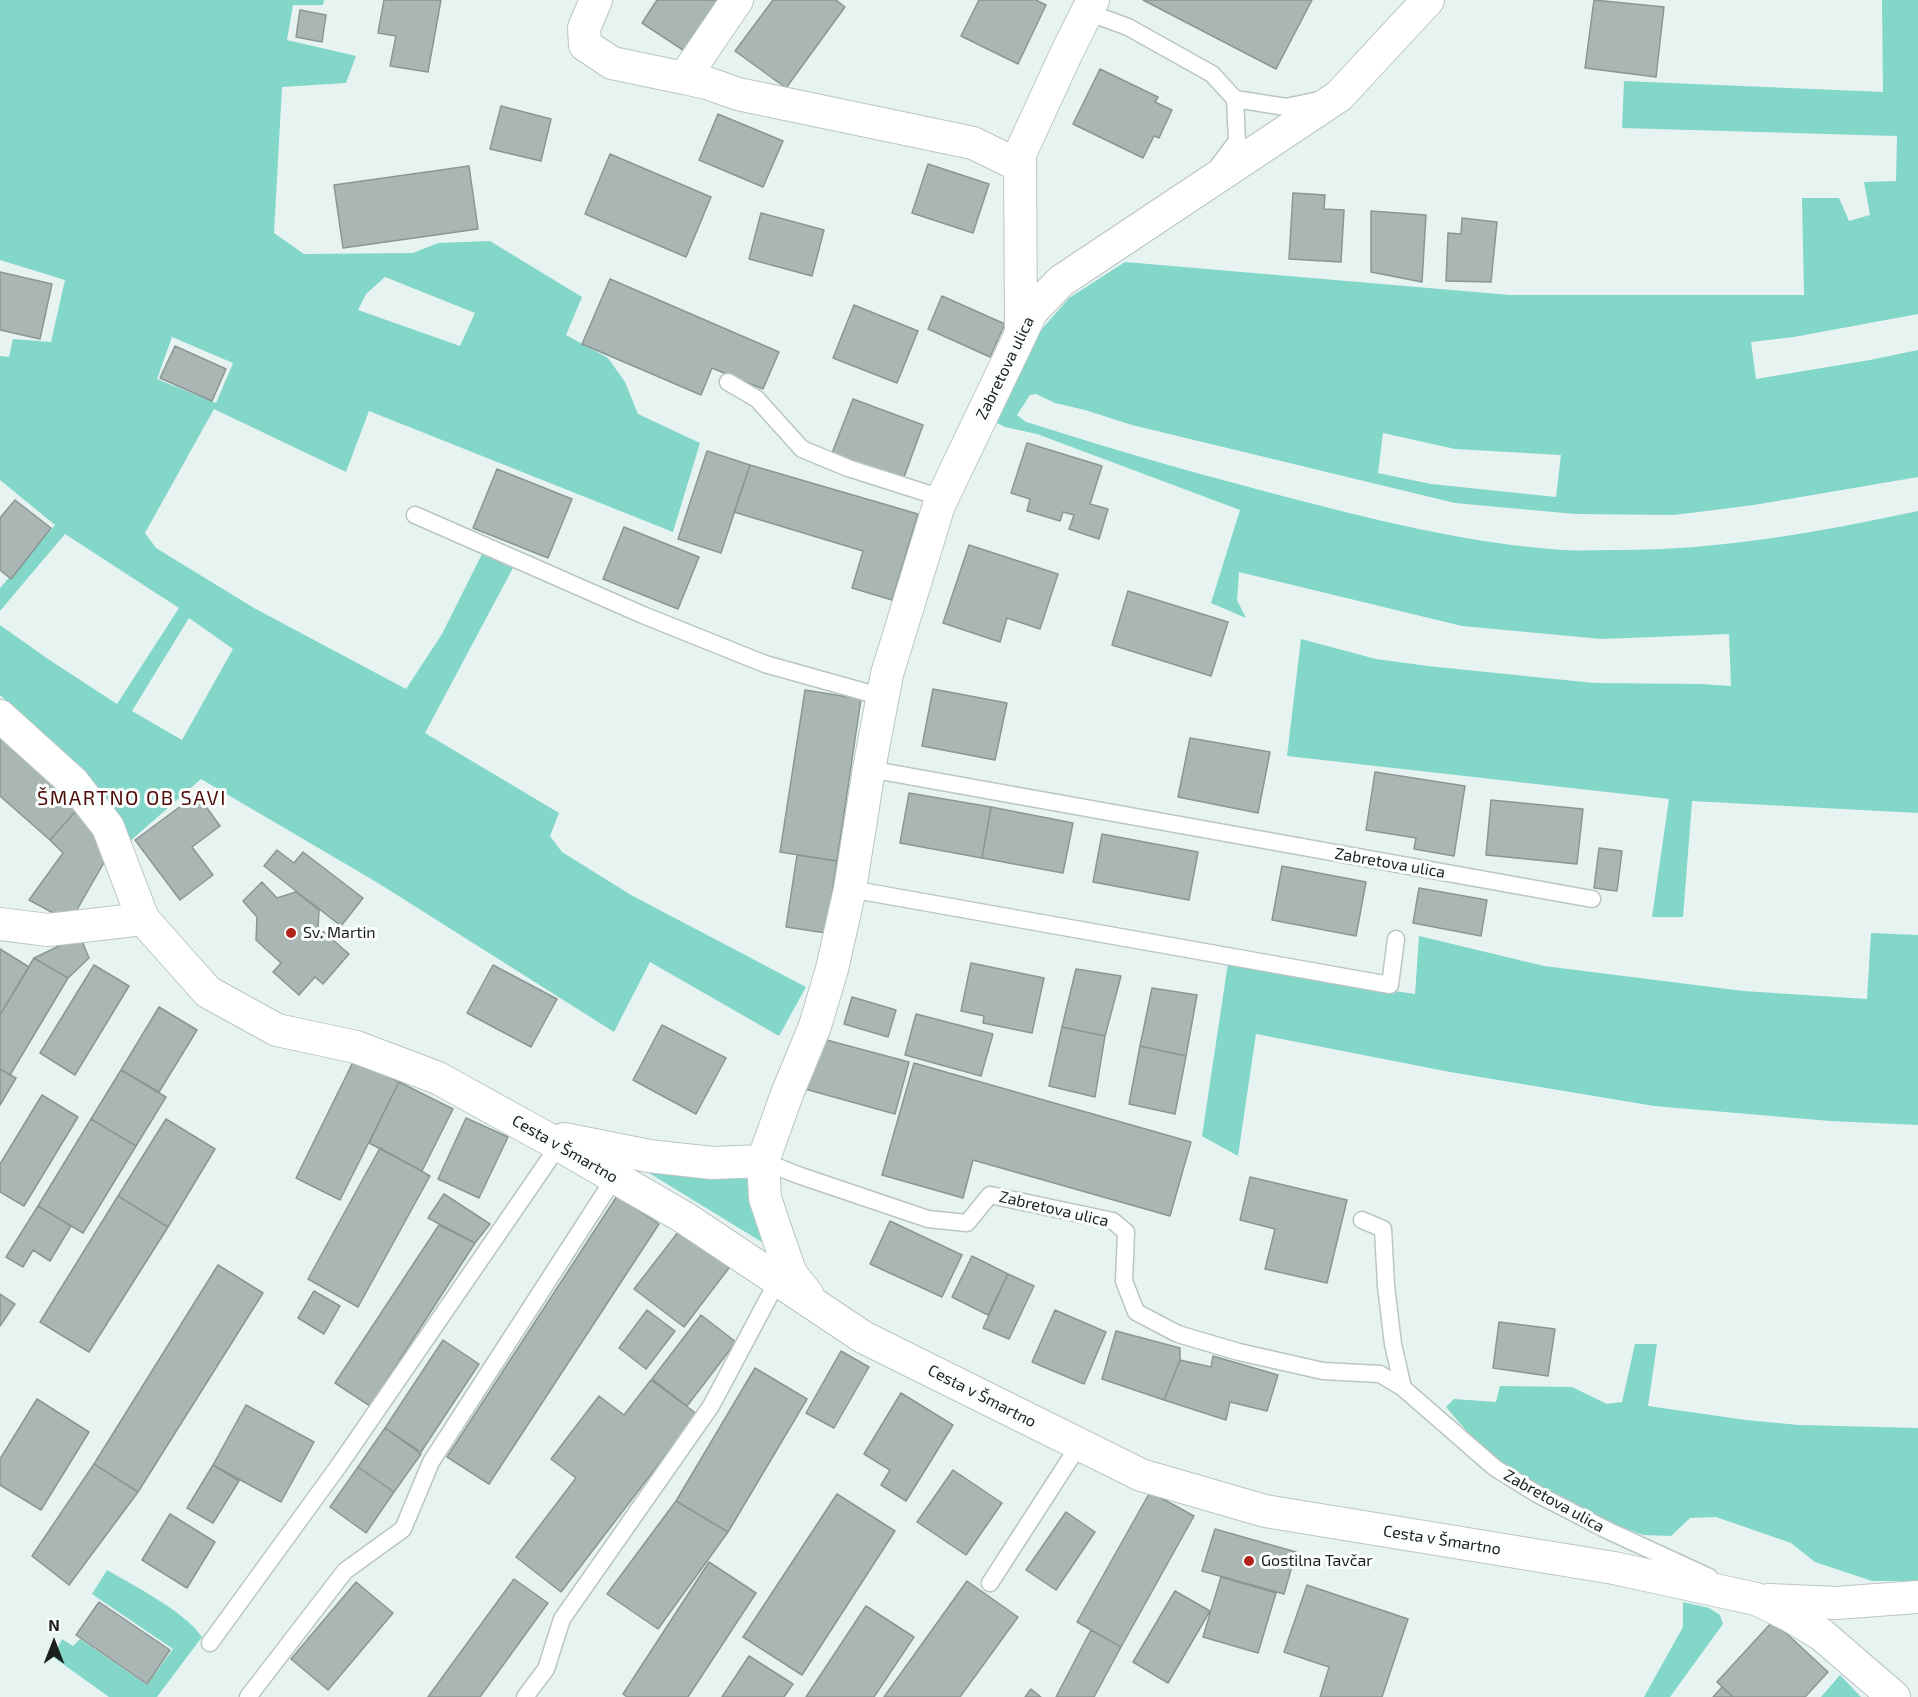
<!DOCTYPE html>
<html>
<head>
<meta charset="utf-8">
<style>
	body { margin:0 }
	#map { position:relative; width:1918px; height:1697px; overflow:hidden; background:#e7f3f1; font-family:"Exo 2",sans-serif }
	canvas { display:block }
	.north { position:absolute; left:24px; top:1613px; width:60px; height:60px; -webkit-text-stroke:4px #fafffe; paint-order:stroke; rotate:0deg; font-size:16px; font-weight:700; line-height:24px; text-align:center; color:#1b1f1e }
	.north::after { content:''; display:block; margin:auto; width:21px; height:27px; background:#1b1f1e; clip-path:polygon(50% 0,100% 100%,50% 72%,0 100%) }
</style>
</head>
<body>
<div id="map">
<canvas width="1918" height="1697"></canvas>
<div class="north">N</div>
</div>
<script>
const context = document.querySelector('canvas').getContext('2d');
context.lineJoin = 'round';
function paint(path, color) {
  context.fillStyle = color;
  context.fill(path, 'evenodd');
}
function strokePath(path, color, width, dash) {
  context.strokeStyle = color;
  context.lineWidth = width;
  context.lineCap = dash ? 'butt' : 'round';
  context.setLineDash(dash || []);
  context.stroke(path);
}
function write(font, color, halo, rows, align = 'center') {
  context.font = font + ' "Exo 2",sans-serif';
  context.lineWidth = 6;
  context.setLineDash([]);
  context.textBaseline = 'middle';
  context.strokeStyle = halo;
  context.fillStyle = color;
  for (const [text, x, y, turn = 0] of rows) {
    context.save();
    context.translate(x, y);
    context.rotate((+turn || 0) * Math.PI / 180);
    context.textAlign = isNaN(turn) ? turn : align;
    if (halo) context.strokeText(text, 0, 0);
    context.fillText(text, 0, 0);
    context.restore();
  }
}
paint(new Path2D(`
	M0,0H324L323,5H293L287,40L356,56L346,83L282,87L274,233L304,254L413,253L438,243L490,241L582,297L566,335L608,358L625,382L638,414L700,443L673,532L369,411L346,472L214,409L145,533L156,548L254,608L406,689L442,634L484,550L514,566L425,733L559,813L550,836L562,852L631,895L806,987L779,1036L650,962L614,1032L378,883L201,779L129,842L120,816L93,783L0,695V625L48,659L117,704L179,608L65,534L0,611V588L55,525L0,480V356L9,357L13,339L51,342L65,280L0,260ZM385,277L475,313L460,346L358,310L366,294ZM172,337L233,363L216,403L157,379ZM189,618L233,649L182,740L132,711Z
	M1882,0H1918V314L1794,337L1751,342L1756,379L1870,360L1918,350V477L1754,505L1674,515L1575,514L1455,503L1132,425L1085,410L1055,403L1036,394L1030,395L1017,415L1026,422L1036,425C1124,453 1212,478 1302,501C1387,523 1475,544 1564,550C1579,551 1594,550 1609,550C1715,551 1815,533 1918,511V813L1692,801L1683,917H1652L1669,799L1287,756L1301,639L1376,659L1428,666L1594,683L1700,684L1731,686L1729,634L1602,639L1462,626L1239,572L1237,600L1246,618L1211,603L1240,510L1037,434L1005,427L993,421L1036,336L1069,298L1125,262L1510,295H1804L1802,198H1839L1849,221L1870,215L1864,182L1896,181L1897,136L1622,128L1624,81L1883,92ZM1383,433L1455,449L1561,455L1556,497L1431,484L1378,473Z
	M1871,933L1918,935V1125L1830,1121L1654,1106L1450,1072L1256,1034L1238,1156L1202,1136L1228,963L1266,972L1415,994L1419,936L1544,966L1743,991L1867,999Z
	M644,1170L748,1179L765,1244Z
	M1635,1344H1657L1648,1406L1746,1420L1799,1425L1918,1428V1581H1872L1815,1562L1791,1543L1716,1517L1690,1518L1671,1536L1643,1535L1592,1516L1510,1470L1476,1442L1446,1407L1454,1399L1496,1402L1500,1386L1572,1387L1607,1404L1622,1402Z
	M107,1570C136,1587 184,1611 202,1637L157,1697H109L53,1657L62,1639L73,1646L80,1639L147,1685L173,1649L92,1594Z
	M1683,1602L1709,1608L1720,1615L1723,1624L1670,1697H1644L1683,1627Z
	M1840,1675L1861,1697H1821Z`), '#82d7c9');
const building = new Path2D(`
	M384,0H441L428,72L390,66L396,36L378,33Z
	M657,0H728L692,56L642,23Z
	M773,0H836L845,7L786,88L735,51Z
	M979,0H1036L1046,5L1018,64L961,36Z
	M1143,0H1312L1276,69Z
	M1594,0L1664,7L1656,77L1585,68Z
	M300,10L326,15L322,42L296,37Z
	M1100,69L1158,97L1155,102L1172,110L1159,138L1154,136L1143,158L1073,124Z
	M501,106L551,119L541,161L490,149Z
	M718,114L783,141L763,187L699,160Z
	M610,154L711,197L686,257L585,214Z
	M928,164L989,184L973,233L912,213Z
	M469,166L478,229L343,248L334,185Z
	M1293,193L1325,195L1324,209L1344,210L1341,262L1289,259Z
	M1371,211L1426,215L1422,282L1371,272Z
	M761,213L824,230L812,276L749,259Z
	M1462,218L1497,222L1491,282L1446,281L1448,233L1461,234Z
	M0,272L52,284L40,339L0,330Z
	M610,279L779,352L763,389L712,368L701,395L582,344Z
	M942,296L1005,324L990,357L928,329Z
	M854,305L918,331L897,383L833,358Z
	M175,346L226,369L212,401L160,378Z
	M853,399L923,425L903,480L832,453Z
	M1027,443L1102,466L1090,504L1108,509L1099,539L1069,529L1074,515L1063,512L1060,521L1027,511L1030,499L1011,493Z
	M707,451L750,465L721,553L678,539Z
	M750,465L918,514L892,600L852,588L863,551L734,512Z
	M497,469L572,499L548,558L473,528Z
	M15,500L51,528L11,579L0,570V518Z
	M624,527L699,557L678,609L603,579Z
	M969,545L1058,574L1040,629L1007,618L1000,642L943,623Z
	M1128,591L1228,622L1211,676L1112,645Z
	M933,689L1007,703L995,760L922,746Z
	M805,690L861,699L837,861L780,852Z
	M0,731L82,804L50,840L0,796Z
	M1190,738L1270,752L1258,813L1178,797Z
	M1375,772L1465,786L1454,856L1414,849L1416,838L1366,830Z
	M909,793L991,807L982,858L900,843Z
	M197,794L220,826L192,847L213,875L180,900L135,840Z
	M1491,800L1583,809L1577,864L1486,855Z
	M82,804L110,852L70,922L29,900L63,853L50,840Z
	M991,807L1073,823L1063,873L982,858Z
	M1102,834L1198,852L1189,900L1093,882Z
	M1599,848L1622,851L1617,891L1594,888Z
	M277,850L294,863L303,852L363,898L341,926L264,866Z
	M797,855L837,861L826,933L786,927Z
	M1282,866L1366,882L1356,936L1272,920Z
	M262,882L277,898L296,892L319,910L318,927L349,954L323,984L315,977L299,995L273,972L281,963L256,940L257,917L243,901Z
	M1419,888L1487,900L1481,936L1413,923Z
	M80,936L89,958L68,978L34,958Z
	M0,949L29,967L0,1015Z
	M34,958L68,978L10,1075L0,1069V1015Z
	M971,963L1044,978L1032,1033L983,1023L984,1016L961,1011Z
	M94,965L129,986L75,1075L40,1053Z
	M493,965L557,999L531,1047L467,1013Z
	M1076,969L1121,976L1105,1036L1062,1027Z
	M1152,988L1197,995L1186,1056L1140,1046Z
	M852,997L896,1010L888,1037L844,1024Z
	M159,1007L197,1030L159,1092L121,1070Z
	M916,1014L993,1034L981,1076L905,1055Z
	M662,1025L726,1058L696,1114L633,1080Z
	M1062,1027L1105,1036L1095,1097L1049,1086Z
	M819,1038L909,1062L895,1114L805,1089Z
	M1140,1046L1186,1056L1175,1114L1129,1104Z
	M354,1060L399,1082L340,1200L296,1178Z
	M914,1063L1191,1142L1170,1216L973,1160L963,1198L882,1175Z
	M0,1069L16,1078L0,1105Z
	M121,1070L166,1097L136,1146L91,1119Z
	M399,1082L453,1109L422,1171L369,1143Z
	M42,1095L78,1117L24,1206L0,1192V1164Z
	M466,1118L508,1137L479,1198L438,1179Z
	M91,1119L136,1146L83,1233L38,1206Z
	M166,1119L215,1149L168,1227L118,1196Z
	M380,1148L430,1176L358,1307L308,1279Z
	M1250,1177L1347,1200L1327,1283L1265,1269L1275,1229L1240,1220Z
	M444,1194L490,1224L475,1243L428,1218Z
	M118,1196L168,1227L89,1352L40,1322Z
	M617,1196L659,1224L489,1484L447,1457Z
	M38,1206L71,1226L50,1261L33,1250L23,1267L6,1257Z
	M890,1221L962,1255L942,1297L870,1264Z
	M686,1222L735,1260L684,1327L634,1289Z
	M439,1225L475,1243L370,1406L335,1383Z
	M972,1256L1008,1274L988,1315L952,1297Z
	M218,1265L263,1293L138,1492L94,1464Z
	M1008,1274L1034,1286L1009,1339L983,1328Z
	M314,1291L340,1306L324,1334L298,1318Z
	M0,1294L15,1304L0,1326Z
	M647,1310L675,1331L646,1369L619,1348Z
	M1055,1310L1106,1332L1084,1384L1032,1362Z
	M701,1315L736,1342L687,1406L652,1379Z
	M1499,1322L1555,1329L1548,1376L1493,1368Z
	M1116,1331L1180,1348V1360L1164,1400L1102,1379Z
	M443,1340L479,1364L421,1452L385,1428Z
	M841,1351L869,1367L834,1428L806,1413Z
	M1213,1356L1278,1375L1267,1411L1230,1402L1226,1420L1164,1400L1180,1360L1211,1367Z
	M755,1368L807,1399L728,1532L676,1501Z
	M651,1380L697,1414L561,1592L516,1557L576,1478L551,1459L599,1396L624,1415Z
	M901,1393L953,1425L906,1501L881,1485L890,1470L864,1454Z
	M37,1399L89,1432L41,1510L0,1485V1459Z
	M246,1405L314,1442L281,1502L213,1465Z
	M385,1428L421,1454L394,1492L358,1467Z
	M94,1464L138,1492L69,1585L32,1556Z
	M213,1465L239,1481L213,1523L187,1508Z
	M358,1467L394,1492L366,1533L330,1507Z
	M953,1470L1002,1503L966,1555L917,1522Z
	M1150,1492L1194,1516L1121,1647L1077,1622Z
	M837,1494L895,1531L802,1675L743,1637Z
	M676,1501L728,1532L658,1629L607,1594Z
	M1066,1512L1095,1532L1056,1590L1026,1570Z
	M170,1514L215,1542L187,1588L142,1560Z
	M1215,1529L1296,1552L1284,1594L1202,1571Z
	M709,1562L756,1593L688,1697H627L623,1694Z
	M1221,1577L1276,1593L1258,1653L1203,1637Z
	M514,1579L548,1603L480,1697H428Z
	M967,1581L1018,1617L960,1697H884Z
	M356,1582L393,1613L328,1690L291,1659Z
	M1307,1585L1408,1619L1382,1697H1320L1329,1667L1284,1652Z
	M1175,1591L1210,1611L1168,1683L1133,1662Z
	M99,1602L170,1650L147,1684L76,1635Z
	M866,1606L914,1637L874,1697H806Z
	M1773,1621L1828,1672L1805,1697H1733L1717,1682Z
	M1091,1630L1121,1647L1094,1697H1056Z
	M749,1656L793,1684L784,1697H722Z
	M1722,1687L1733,1697H1713Z
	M1031,1689L1041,1697H1025Z`);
paint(building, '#aab6b4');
strokePath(building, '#8a9694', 1.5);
const service = new Path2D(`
	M1087,12L1128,27L1212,74L1235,99L1237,141L1218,166
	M1235,99L1286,107L1319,100
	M728,382L757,399L802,449L848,468L942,498
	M415,515L643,615L765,664L883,697
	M869,769L1592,899
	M850,889L1390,985L1396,939
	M763,1161L798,1175L928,1219L967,1223L990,1195L1113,1221L1126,1232L1124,1281L1136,1312L1178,1334L1239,1352L1323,1371L1380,1374L1403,1388L1495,1468L1537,1494L1609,1531L1709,1577
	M1362,1220L1383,1229L1386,1286L1393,1344L1403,1388
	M990,1583L1079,1445
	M210,1643L340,1464L559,1145
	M248,1697L345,1571L403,1529L431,1462L615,1177
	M525,1697L546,1669L562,1619L711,1406L778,1280`);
const minor = new Path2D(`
	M596,0L584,28L585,45L612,63L684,78
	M737,0L684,78L707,83L738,94L973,143L1020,166
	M1021,333L1020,154L1067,52L1093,0
	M0,716L73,782L108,827L143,919L208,992L277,1030L356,1047L438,1078L559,1145L685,1218L863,1337L1141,1475L1265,1511L1614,1568L1756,1599L1789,1615L1822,1635L1894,1697
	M0,924L48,930L143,919
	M564,1139L649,1156L712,1163L763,1161L765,1198L777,1234L791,1274L807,1294
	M763,1161L787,1094L815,1026L832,969L850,889L869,769L887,674L939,505L1032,311L1061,281L1339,96L1428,0
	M1769,1600L1836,1603L1918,1597`);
strokePath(service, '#bac6c4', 19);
strokePath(minor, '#bac6c4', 34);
strokePath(service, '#fff', 16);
strokePath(minor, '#fff', 32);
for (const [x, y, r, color] of [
	[291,933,6,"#b2231c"],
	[1249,1561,6,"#b2231c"]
]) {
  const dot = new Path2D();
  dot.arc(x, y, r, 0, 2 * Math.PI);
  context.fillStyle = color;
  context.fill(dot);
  strokePath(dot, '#fafffe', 2);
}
write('16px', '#1b1f1e', '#fafffe', [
	["Zabretova ulica",1005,368,-64],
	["Zabretova ulica",1390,863,10],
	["Cesta v Šmartno",565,1149,30],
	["Zabretova ulica",1054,1209,13],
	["Cesta v Šmartno",982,1396,27],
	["Zabretova ulica",1554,1501,29],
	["Cesta v Šmartno",1442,1540,9]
]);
write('16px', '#1b1f1e', '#fafffe', [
	["Sv. Martin",303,933],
	["Gostilna Tavčar",1261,1561]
], 'left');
context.letterSpacing = '1.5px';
write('20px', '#510d09', '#fafffe', [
	["ŠMARTNO OB SAVI",132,798]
]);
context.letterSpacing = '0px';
</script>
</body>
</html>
